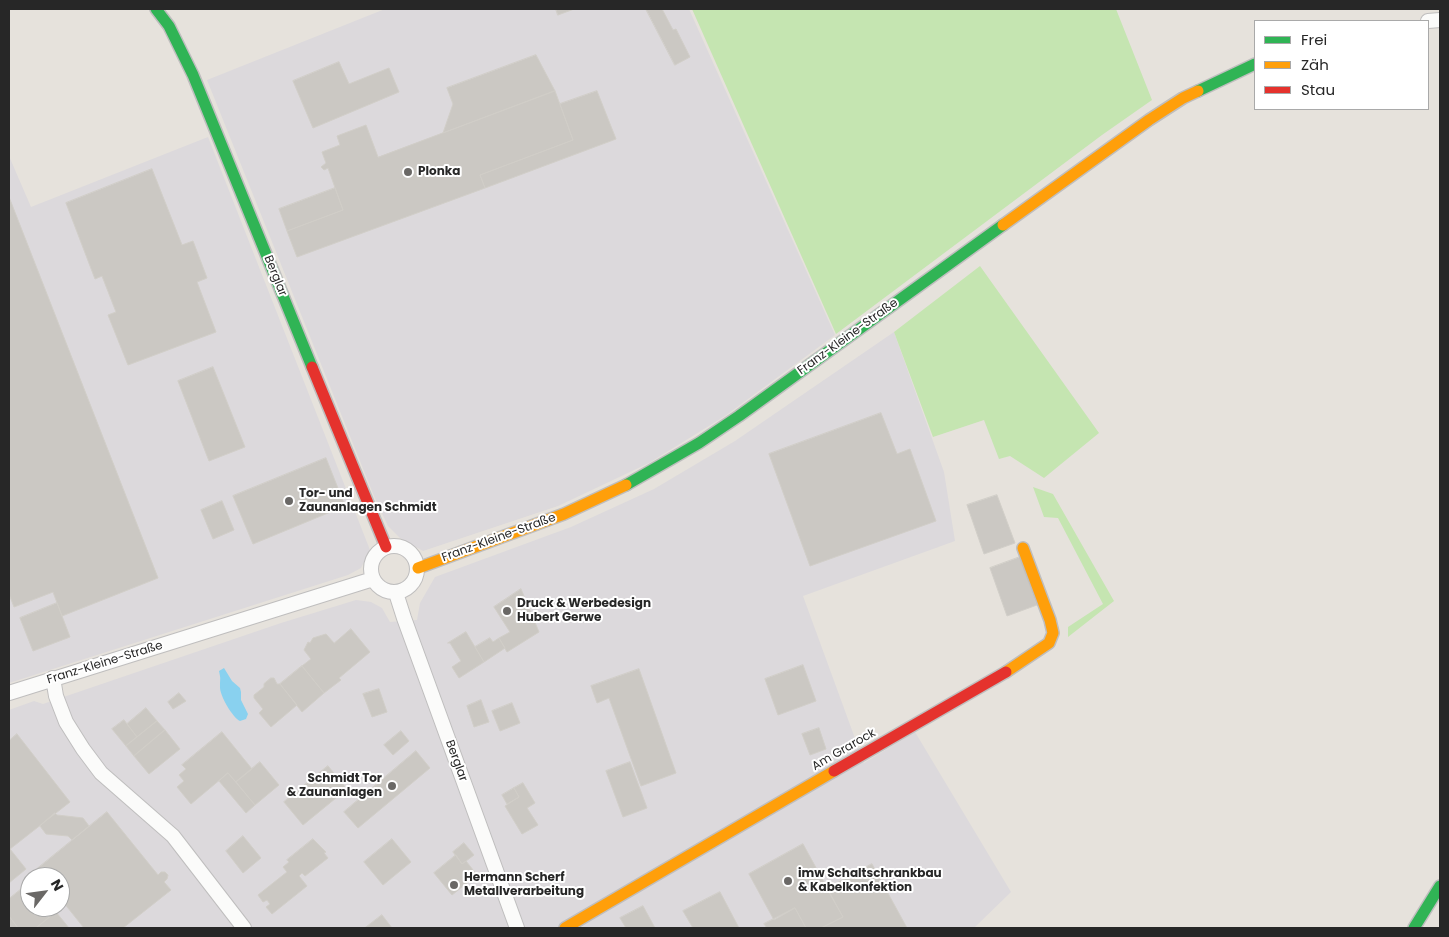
<!DOCTYPE html>
<html>
<head>
<meta charset="utf-8">
<style>
	body { margin:0 }
	#map { position:relative; width:1449px; height:937px; overflow:hidden; background:#e6e2dc; font-family:Poppins,sans-serif }
	canvas { display:block }
	.frame { position:absolute; inset:0; border:10px solid #272727; pointer-events:none }
	.legend { position:absolute; left:1254px; top:20px; width:175px; height:90px; box-sizing:border-box; background:#fff; border:1px solid #a9a9a9; margin:0; padding:6px 9px; list-style:none; font-size:15px; color:#272727 }
	.legend li { display:flex; align-items:center; gap:10px; height:25px }
	.legend b { width:25px; border:1px solid #a9a9a9 }
	.north { position:absolute; left:20px; top:867px; width:50px; height:50px; box-sizing:border-box; background:#fff; border:1px solid #a9a9a9; border-radius:50%; rotate:60deg; font-size:14px; font-weight:700; line-height:20px; text-align:center; color:#272727 }
	.north::after { content:''; display:block; margin:auto; width:18px; height:22px; background:#6a6866; clip-path:polygon(50% 0,100% 100%,50% 72%,0 100%) }
</style>
</head>
<body>
<div id="map">
<canvas width="1449" height="937"></canvas>
<div class="frame"></div>
<ul class="legend">
<li><b style="height:6px;background:#30b455"></b>Frei</li>
<li><b style="height:6px;background:#ff9f0a"></b>Zäh</li>
<li><b style="height:6px;background:#e5322d"></b>Stau</li>
</ul>
<div class="north">N</div>
</div>
<script>
const context = document.querySelector('canvas').getContext('2d');
context.lineJoin = 'round';
function paint(path, color) {
  context.fillStyle = color;
  context.fill(path, 'evenodd');
}
function strokePath(path, color, width, dash) {
  context.strokeStyle = color;
  context.lineWidth = width;
  context.lineCap = dash ? 'butt' : 'round';
  context.setLineDash(dash || []);
  context.stroke(path);
}
function write(font, color, halo, rows, align = 'center') {
  context.font = font + ' Poppins,sans-serif';
  context.lineWidth = 4;
  context.setLineDash([]);
  context.textBaseline = 'middle';
  context.strokeStyle = halo;
  context.fillStyle = color;
  for (const [text, x, y, turn = 0] of rows) {
    context.save();
    context.translate(x, y);
    context.rotate((+turn || 0) * Math.PI / 180);
    context.textAlign = isNaN(turn) ? turn : align;
    if (halo) context.strokeText(text, 0, 0);
    context.fillText(text, 0, 0);
    context.restore();
  }
}
paint(new Path2D(`
	M385,9H689L835,335L725,416L649,463L558,506L423,551L400,538L388,526L374,496L207,80Z
	M208,137L370,550L361,568L348,575L9,683V156L31,207Z
	M894,332L944,472L955,541L803,596L864,763L915,732L1011,892L974,928H9V710L34,701L43,704L281,623L356,600L371,602L382,608L390,622L417,620L420,603L435,577L571,527L654,489L735,441ZM30,877H60V907H30Z`), '#dcd9dc');
paint(new Path2D(`
	M692,9H1116L1152,100L1102,135L836,334Z
	M980,266L1099,433L1044,478L1010,456L999,459L984,420L933,437L894,332Z
	M1033,487L1053,494L1114,601L1068,637V627L1103,604L1058,518L1044,517Z`), '#c5e5b1');
paint(new Path2D(`
	M224,668L232,681L240,688L241,692V700L248,714L246,719L240,721C233,718 219,695 220,686C220,678 221,680 219,671Z`), '#89d1ef');
const building = new Path2D(`
	M556,9H574L558,15Z
	M646,9H662L673,30L676,29L690,57L675,65Z
	M536,55L555,91L443,133L453,104L447,88Z
	M339,62L349,84L389,68L399,92L313,128L293,81Z
	M555,91L573,140L480,175L485,188L297,257L287,231L343,210L328,168L324,170L321,167L326,163L322,152L340,145L337,136L366,125L378,157Z
	M597,91L616,139L485,188L480,175L573,140L560,104Z
	M152,169L182,245L193,241L207,278L197,282L216,332L128,365L108,315L116,312L102,276L95,279L66,203Z
	M335,188L343,210L287,231L279,209Z
	M9,197L158,578L62,616L53,592L14,607L9,594Z
	M213,367L245,447L209,461L178,381Z
	M881,413L897,454L910,449L936,521L810,566L769,454Z
	M326,458L345,506L253,544L233,496Z
	M997,495L1015,543L984,554L967,505Z
	M222,501L234,530L213,539L201,510Z
	M1020,557L1037,605L1007,616L990,568Z
	M521,589L539,632L507,652L499,638L510,632L494,607Z
	M57,603L70,637L33,651L20,618Z
	M351,629L370,652L339,678L341,680L324,693L302,666L311,659L304,650L308,642L310,643L313,638L326,634L334,643Z
	M466,632L484,662L459,678L452,667L461,661L450,643H448Z
	M490,638L493,642L499,638L505,648L484,662L475,647Z
	M803,665L816,701L778,715L765,679Z
	M302,666L324,693L302,712L280,684Z
	M639,669L676,773L641,786L609,698L597,703L591,686Z
	M271,678H274L277,684H280L297,705L271,727L259,713L263,709L254,698V695L264,687V684Z
	M379,689L387,712L372,717L363,694Z
	M179,693L186,701L173,709L168,702Z
	M481,700L489,722L474,727L467,706Z
	M512,703L520,723L500,731L492,711Z
	M146,708L157,721L137,737L127,724Z
	M124,720L137,737L126,746L112,729Z
	M157,721L165,730L134,756L126,746Z
	M819,728L826,749L810,755L802,734Z
	M165,730L180,749L149,774L134,756Z
	M401,731L409,741L393,755L384,745Z
	M222,732L252,769L236,782L228,773L191,804L177,787L184,781L179,775L186,769L182,765Z
	M17,734L70,802L10,849L26,869L9,883V741Z
	M416,751L430,768L358,828L344,812Z
	M260,762L279,785L255,805L236,782Z
	M630,762L647,808L623,817L606,771Z
	M328,766L347,789L303,825L284,802Z
	M228,773L255,805L246,813L219,781Z
	M523,783L535,803L527,808L538,825L522,834L505,806L519,797L514,788Z
	M514,788L519,797L507,804L502,795Z
	M107,812L158,875L161,872H165L168,875L167,879L164,882L171,890L123,928H84L60,898V877H43L37,869Z
	M55,813L57,815L83,818L89,826L72,840L68,836L46,834L40,826Z
	M243,836L261,858L243,873L226,851Z
	M313,839L326,852L324,853L328,858L305,876L302,873L299,876L307,886L272,914L266,907L270,904L267,900L263,902L258,895L287,872L283,867L289,862L287,860Z
	M392,839L411,862L383,885L364,862Z
	M464,843L474,855L462,864L453,852Z
	M803,844L843,917L821,928H806L795,908L774,920L749,874Z
	M456,855L462,864L466,861L477,875L452,895L434,873Z
	M872,864L907,928H821L843,917L827,889Z
	M30,882V907H52L56,912L36,928H18L9,916V899Z
	M720,892L739,928H693L683,911Z
	M643,906L655,928H626L620,918Z
	M795,908L806,928H767L764,924Z
	M56,912L69,928H36Z
	M382,915L392,928H365Z
	M9,916L18,928H9Z`);
paint(building, '#cbc8c3');
strokePath(building, '#d1cec8', 1);
const street = new Path2D(`
	M1428,21L1440,20
	M371 569a23 23 0 1 1 46 0a23 23 0 1 1-46 0Z
	M396,593L404,618L517,928
	M53,678L56,696L66,722L83,749L101,773L173,836L244,928
	M9,693L373,579`);
const fast = new Path2D(`
	M156,9L169,26L193,75L312,367
	M1198,91L1255,64
	M626,485L699,443L739,416L1003,225
	M1414,928L1440,886`);
const slow = new Path2D(`
	M1003,225L1149,120L1183,98L1198,91
	M418,568L564,514L626,485
	M1006,672L1049,643L1053,633L1050,620L1023,548
	M565,928L834,771`);
const jam = new Path2D(`
	M312,367L386,547
	M834,771L1006,672`);
strokePath(street, '#bfbebe', 16);
strokePath(fast, '#bfbebe', 14);
strokePath(slow, '#bfbebe', 14);
strokePath(jam, '#bfbebe', 14);
strokePath(street, '#fbfbfa', 14);
strokePath(fast, '#30b455', 11);
strokePath(slow, '#ff9f0a', 11);
strokePath(jam, '#e5322d', 11);
for (const [x, y, r, color] of [
	[408,172,5,"#6a6866"],
	[289,501,5,"#6a6866"],
	[507,611,5,"#6a6866"],
	[392,786,5,"#6a6866"],
	[788,881,5,"#6a6866"],
	[454,885,5,"#6a6866"]
]) {
  const dot = new Path2D();
  dot.arc(x, y, r, 0, 2 * Math.PI);
  context.fillStyle = color;
  context.fill(dot);
  strokePath(dot, '#fff', 2);
}
write('bold 12px', '#272727', '#fff', [
	["Plonka",418,172],
	["Tor- und",299,494],
	["Zaunanlagen Schmidt",299,508],
	["Druck & Werbedesign",517,604],
	["Hubert Gerwe",517,618],
	["Schmidt Tor",382,779,"right"],
	["& Zaunanlagen",382,793,"right"],
	["imw Schaltschrankbau",798,874],
	["& Kabelkonfektion",798,888],
	["Hermann Scherf",464,878],
	["Metallverarbeitung",464,892]
], 'left');
write('12px', '#272727', '#fff', [
	["Berglar",275,276,68],
	["Franz-Kleine-Straße",848,337,-36],
	["Franz-Kleine-Straße",499,538,-20],
	["Franz-Kleine-Straße",105,663,-17],
	["Am Grarock",844,750,-30],
	["Berglar",456,761,70]
]);
</script>
</body>
</html>
